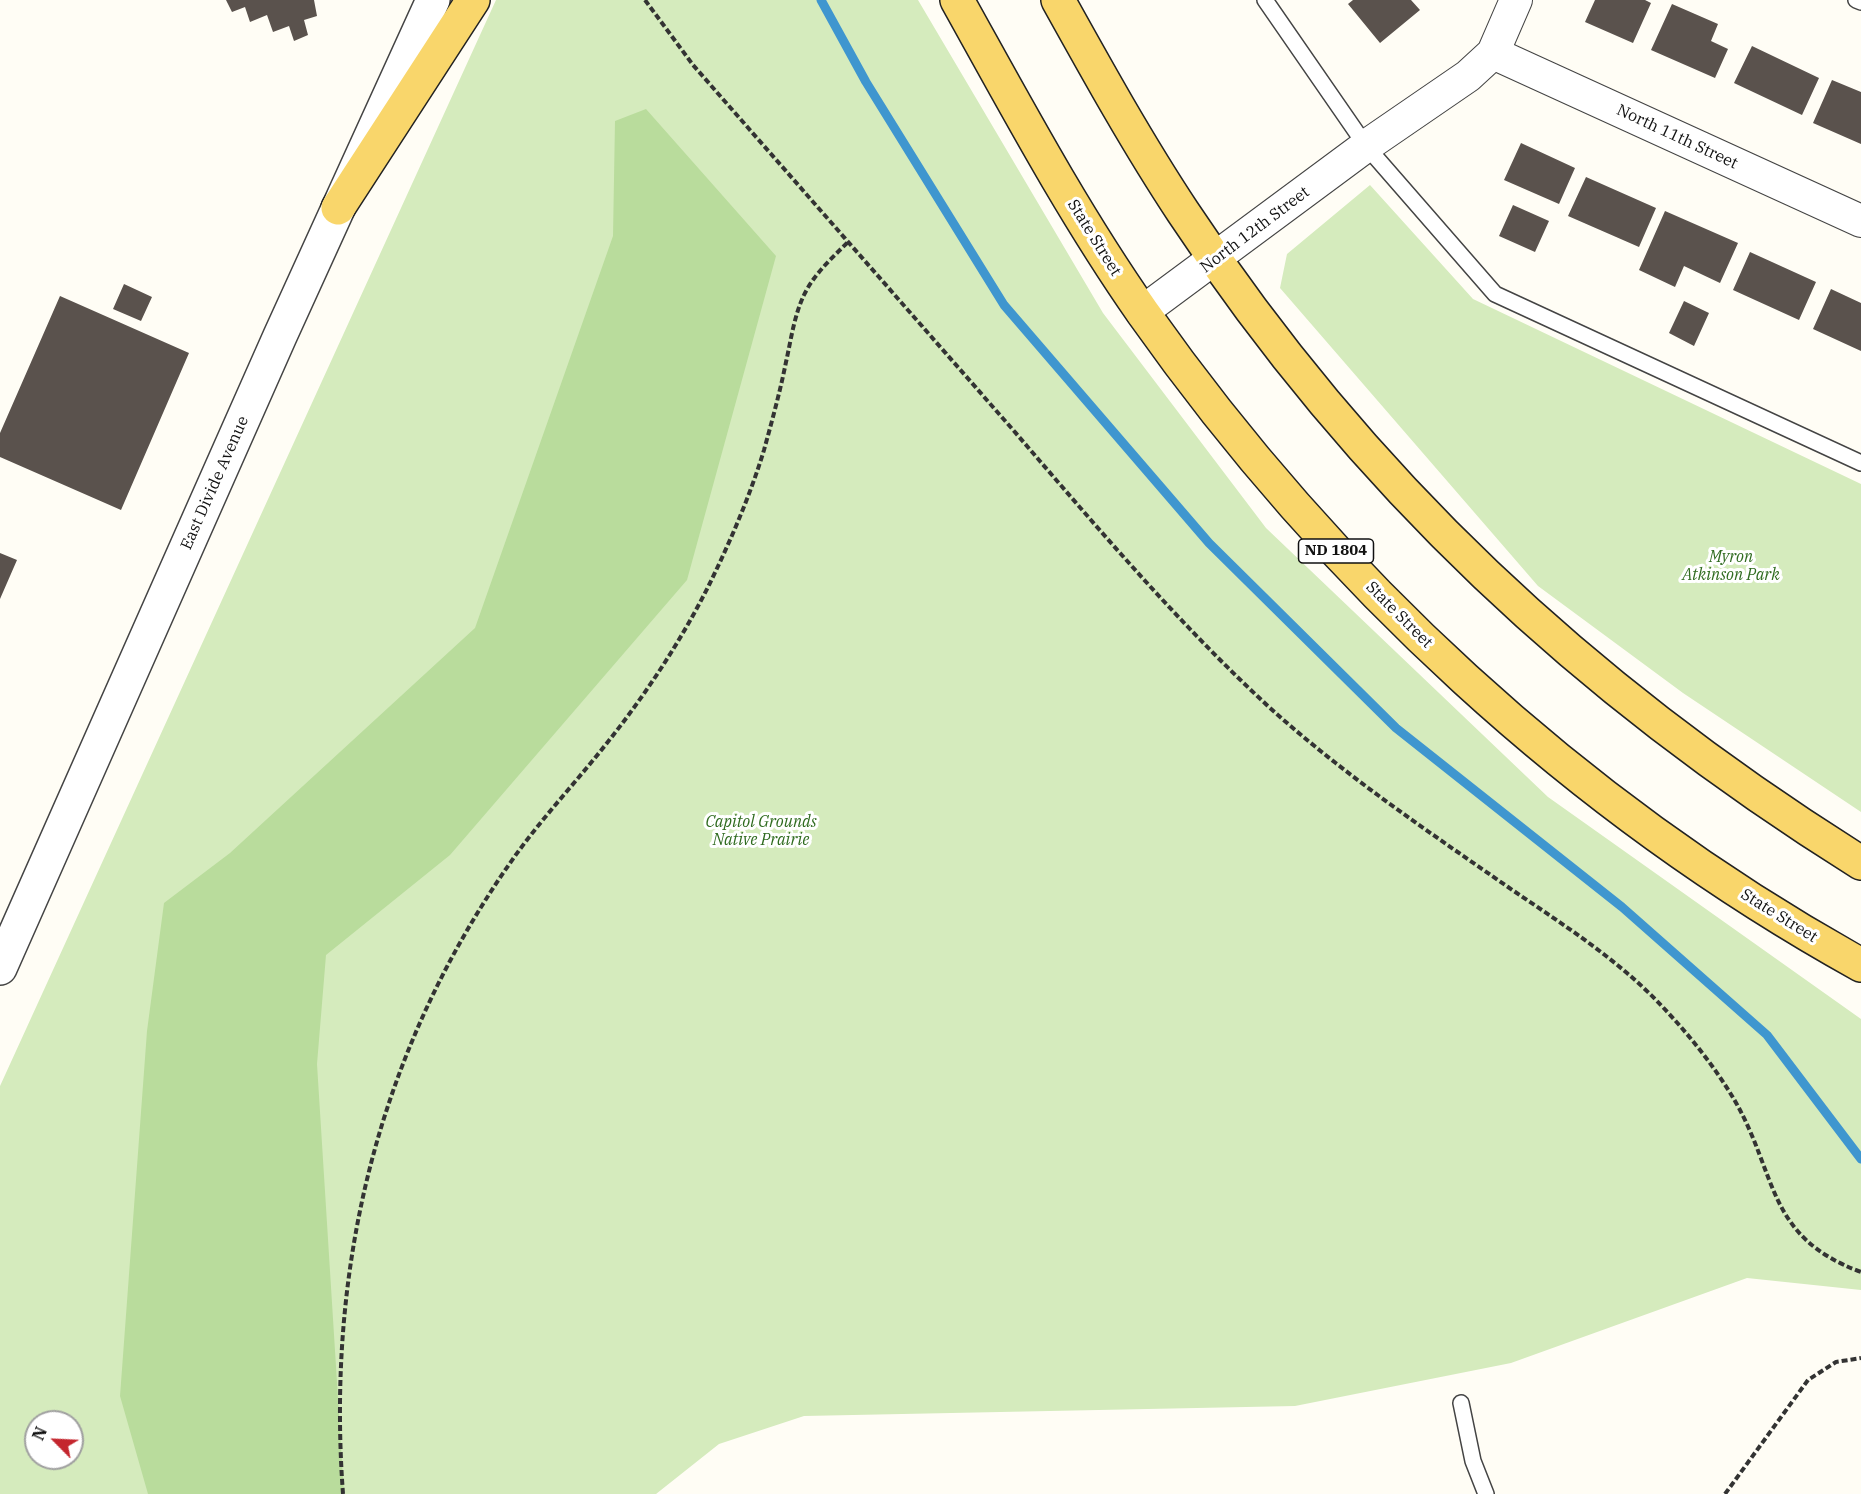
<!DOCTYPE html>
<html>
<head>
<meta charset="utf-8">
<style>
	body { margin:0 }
	#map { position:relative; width:1861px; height:1494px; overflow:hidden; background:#fffdf5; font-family:"IBM Plex Serif",serif }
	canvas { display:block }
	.north { position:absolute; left:24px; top:1410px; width:60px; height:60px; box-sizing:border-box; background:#fff; border:2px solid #a0a0a0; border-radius:50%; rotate:294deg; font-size:16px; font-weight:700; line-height:24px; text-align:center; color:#111 }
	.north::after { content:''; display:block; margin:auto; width:21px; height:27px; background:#c4262e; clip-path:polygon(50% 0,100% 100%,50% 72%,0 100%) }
</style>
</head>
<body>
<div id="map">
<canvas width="1861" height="1494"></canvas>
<div class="north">N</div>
</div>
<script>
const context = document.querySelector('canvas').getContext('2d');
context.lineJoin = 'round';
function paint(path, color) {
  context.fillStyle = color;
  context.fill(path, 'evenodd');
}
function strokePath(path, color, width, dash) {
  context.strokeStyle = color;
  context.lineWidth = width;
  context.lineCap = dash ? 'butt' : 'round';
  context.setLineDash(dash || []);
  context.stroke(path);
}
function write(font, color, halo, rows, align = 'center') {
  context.font = font + ' "IBM Plex Serif",serif';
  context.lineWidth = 6;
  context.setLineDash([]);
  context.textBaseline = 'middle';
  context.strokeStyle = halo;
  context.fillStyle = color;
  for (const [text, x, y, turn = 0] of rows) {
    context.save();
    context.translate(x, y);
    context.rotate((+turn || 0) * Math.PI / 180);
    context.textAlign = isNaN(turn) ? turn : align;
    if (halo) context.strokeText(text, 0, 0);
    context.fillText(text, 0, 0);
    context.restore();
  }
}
paint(new Path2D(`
	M496,0H918L1103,313L1266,528L1548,797L1861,1019V1290L1747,1278L1511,1363L1295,1406L804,1416L719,1444L656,1494H0V1086ZM36,1422H72V1458H36Z
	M1370,185L1473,299L1861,484V812L1683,693L1538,586L1280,288L1287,254Z`), '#d5ebbd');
paint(new Path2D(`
	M646,109L776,256L687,580L450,855L326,955L317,1064L344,1494H148L120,1396L147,1031L164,903L230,853L475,628L613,236L615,121Z`), '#b9dc9c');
strokePath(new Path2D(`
	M821,0L866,82L1004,305L1209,543L1396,728L1622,907L1767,1035L1861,1159`), '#3f96cf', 9);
paint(new Path2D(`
	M226,0H314L317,16L304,20L308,35L294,41L289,26L273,32L267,15L250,22L245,7L232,12Z
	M1353,0H1411L1420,10L1380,43L1348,4Z
	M1595,0H1645L1651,3L1633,43L1585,22Z
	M1672,4L1718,24L1711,41L1728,49L1715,78L1651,50Z
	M1752,46L1819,78L1802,115L1734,83Z
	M1832,80L1861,92V144L1813,123Z
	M1521,143L1575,168L1559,204L1504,180Z
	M1586,177L1656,208L1639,247L1568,216Z
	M1513,205L1549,221L1535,252L1499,236Z
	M1665,211L1738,243L1720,283L1684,266L1675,287L1639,270Z
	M1750,252L1816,282L1799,320L1733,290Z
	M124,284L152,297L141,321L113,309Z
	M1831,289L1861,303V351L1813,329Z
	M60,296L189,353L121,510L0,457V433Z
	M1684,301L1709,313L1694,346L1669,333Z
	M0,553L17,560L0,599Z`), '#5a524d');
const service = new Path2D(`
	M1265,0L1366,146L1495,294L1861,463
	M1856,0L1861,2
	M1461,1403L1473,1461L1486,1494`);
const minor = new Path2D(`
	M1493,53L1861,221
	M1142,312L1366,146L1468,76L1493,53L1516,0`);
const tertiary = new Path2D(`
	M0,968L280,336L433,0`);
const primary = new Path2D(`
	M957,0C1016,106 1073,213 1143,313C1330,578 1576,807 1861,965
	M1058,0C1098,72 1138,144 1183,212C1362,483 1586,691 1861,863
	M338,208L473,0`);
strokePath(service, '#444', 18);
strokePath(minor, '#444', 34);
strokePath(tertiary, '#444', 36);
strokePath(primary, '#222', 36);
strokePath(new Path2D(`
	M645,0L693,65C800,187 907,309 1014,431C1096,526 1177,622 1269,707C1343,774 1426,830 1508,887C1559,922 1613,956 1657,1001C1686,1031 1714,1065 1735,1101C1778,1176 1766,1237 1861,1272
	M343,1494C326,1263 380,1046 515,856C543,817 577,781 607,743C646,694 681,641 709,585C730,542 750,496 764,450C772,421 780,392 786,362C791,340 794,316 804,295C814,274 832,258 848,242
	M1725,1494L1808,1380L1836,1362L1861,1358`), '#333', 4, [6, 3]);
strokePath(service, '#fff', 15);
strokePath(minor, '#fff', 32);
strokePath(tertiary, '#fff', 33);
strokePath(primary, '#f9d66b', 33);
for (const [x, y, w] of [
	[1336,551,75]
]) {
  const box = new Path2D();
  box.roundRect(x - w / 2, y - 12, w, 24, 4.5);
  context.fillStyle = '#fff';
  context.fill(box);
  strokePath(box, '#111', 1.5);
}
write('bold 15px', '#111', null, [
	["ND 1804",1336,551]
]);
write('16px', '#111', '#fff', [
	["North 11th Street",1677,137,25],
	["North 12th Street",1255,230,-37],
	["State Street",1094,238,58],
	["East Divide Avenue",215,483,-66],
	["State Street",1399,615,45],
	["State Street",1779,916,32]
]);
write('italic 16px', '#2f6b1f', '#fff', [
	["Myron",1731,557],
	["Atkinson Park",1731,575],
	["Capitol Grounds",761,822],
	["Native Prairie",761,840]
]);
</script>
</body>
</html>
